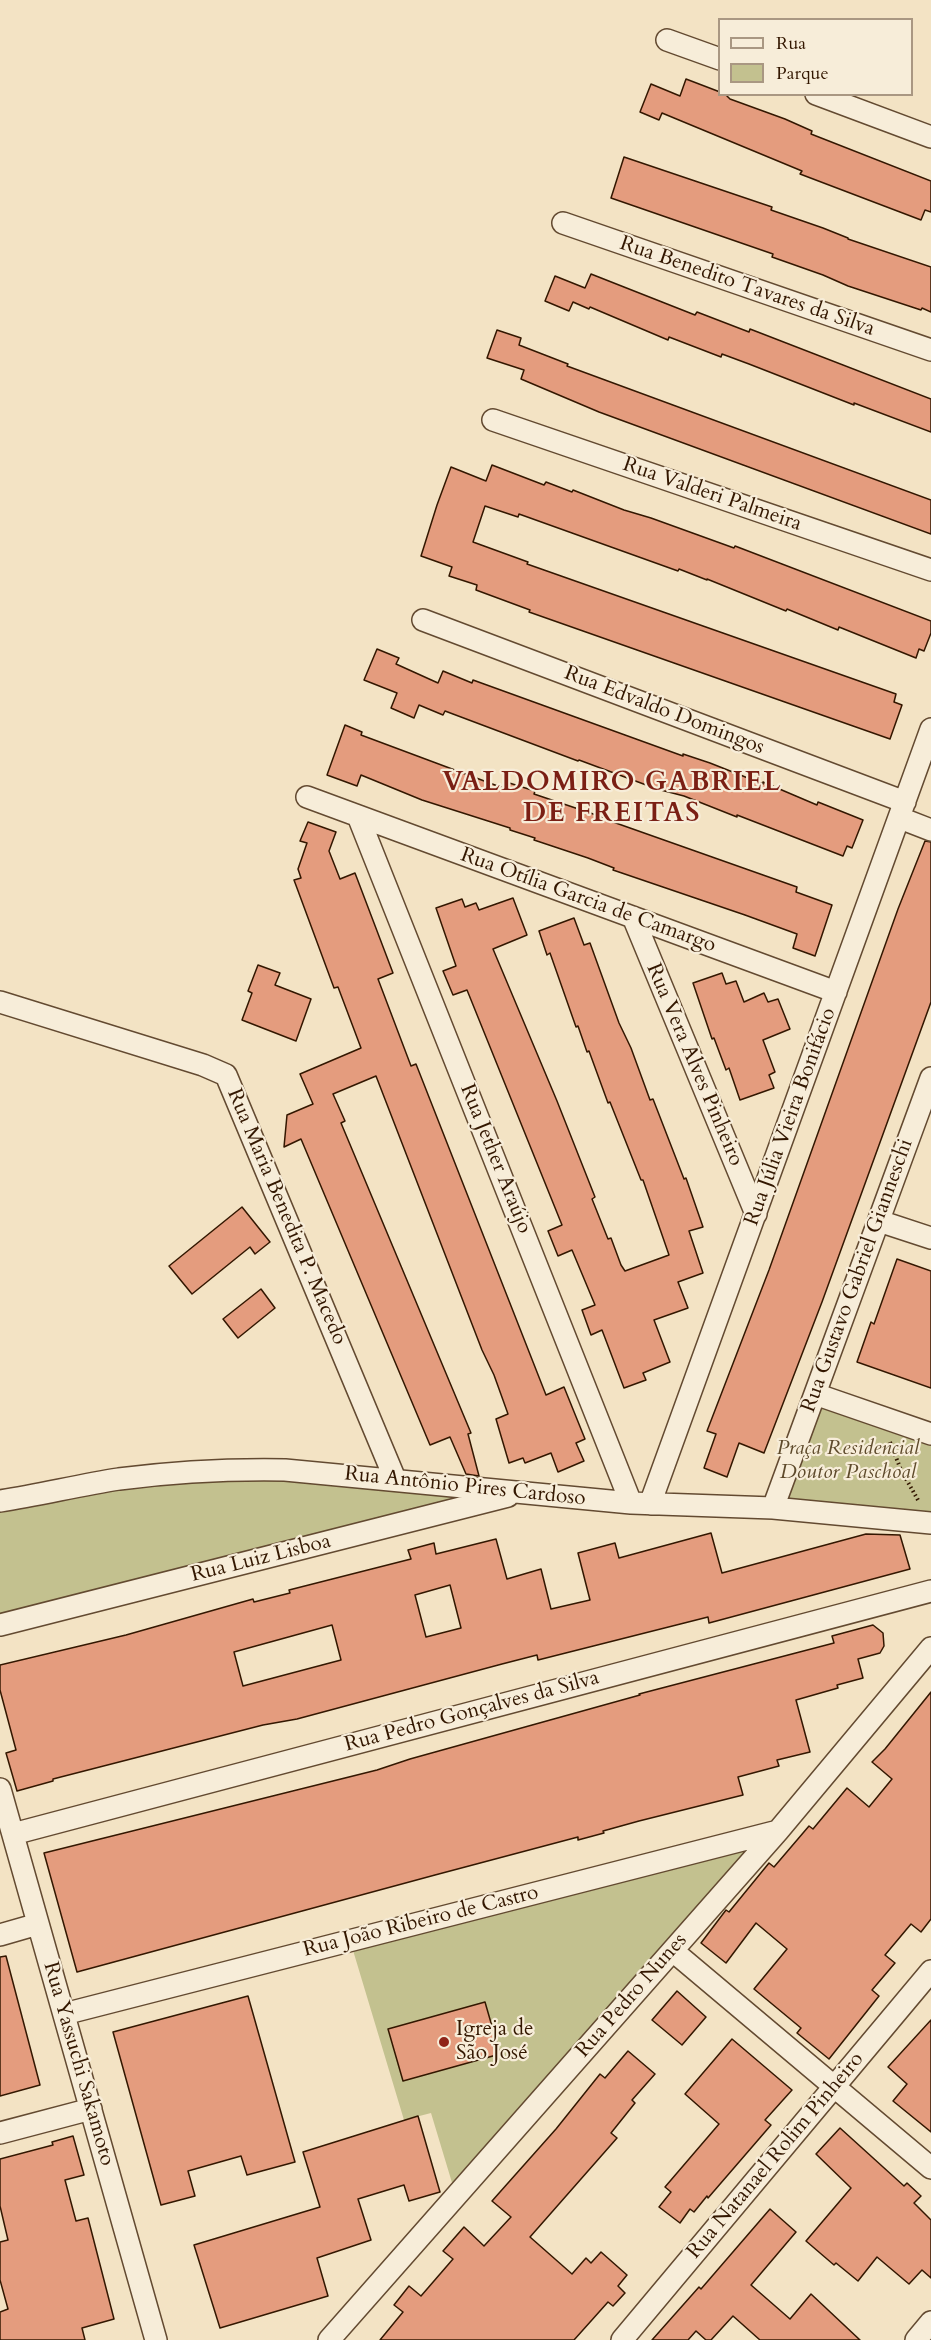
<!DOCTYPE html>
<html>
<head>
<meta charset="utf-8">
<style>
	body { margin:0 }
	#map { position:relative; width:931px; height:2340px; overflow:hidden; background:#f3e3c4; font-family:Cardo,serif }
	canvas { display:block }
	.legend { position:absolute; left:718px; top:18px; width:195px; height:78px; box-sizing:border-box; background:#f7edd9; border:2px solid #a99782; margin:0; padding:8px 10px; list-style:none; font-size:18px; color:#331700 }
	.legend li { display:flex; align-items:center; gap:12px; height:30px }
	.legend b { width:30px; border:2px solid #a99782 }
</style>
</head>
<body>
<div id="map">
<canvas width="931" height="2340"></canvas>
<ul class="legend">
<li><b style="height:8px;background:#f7edd9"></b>Rua</li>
<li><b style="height:16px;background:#c3c18f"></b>Parque</li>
</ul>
</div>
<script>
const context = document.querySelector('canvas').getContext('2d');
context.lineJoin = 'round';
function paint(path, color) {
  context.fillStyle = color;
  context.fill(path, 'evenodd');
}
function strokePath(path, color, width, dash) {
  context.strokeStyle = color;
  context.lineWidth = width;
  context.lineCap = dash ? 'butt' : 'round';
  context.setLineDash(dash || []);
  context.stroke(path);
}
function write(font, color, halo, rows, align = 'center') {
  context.font = font + ' Cardo,serif';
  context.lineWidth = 4.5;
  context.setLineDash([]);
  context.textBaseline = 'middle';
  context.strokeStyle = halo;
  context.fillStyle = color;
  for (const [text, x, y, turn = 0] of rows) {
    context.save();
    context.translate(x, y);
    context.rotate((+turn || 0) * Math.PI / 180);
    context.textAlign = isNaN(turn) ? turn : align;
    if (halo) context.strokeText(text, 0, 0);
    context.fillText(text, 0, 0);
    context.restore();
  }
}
paint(new Path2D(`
	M817,1399L931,1433V1518L779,1504Z
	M226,1470L500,1498L0,1625V1500Z
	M761,1840L453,2186L431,2113L404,2120L352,1947Z`), '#c3c18f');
const building = new Path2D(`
	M686,79L720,92V94H725L730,99L785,119L812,131L811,134L931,181V212L925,210L921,220L800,174L802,171L662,113L659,120L640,112L651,84L680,96Z
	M624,157L772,207L771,210L823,228L848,238V239L931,267V312L922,308L921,310L848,286L823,275L772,257L773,254L611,198Z
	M591,274L695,315L697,312L749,332L750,329L931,399V432L854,403V405L749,364L722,354L721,357L669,337L668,340L590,307L589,309L573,302L569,311L545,301L555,276L585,288Z
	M497,330L521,338L519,345L568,364L567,366L931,500V534L599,412L521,379L524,370L487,358Z
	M492,465L544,485L546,482L572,492L573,490L624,510L651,518L734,548L735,546L931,621V633L924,651L919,649L916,658L839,627L838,630L787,609L786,611L707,579V580L679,569L678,571L519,514L518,517L485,506L473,542L528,562L527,564L896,694L894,702L902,705L890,739L529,612L530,610L476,590L477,585L449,576L452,567L421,556L437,505L451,467L486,481Z
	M377,649L399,658L396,664L438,683L443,671L472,683L473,680L683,756V754L710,763L763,784V782L817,805L818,802L863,820L852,848L847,846L843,856L737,815V817L684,796L657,789L579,760L578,761L445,711L443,715L419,705L414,718L391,708L397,693L364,680Z
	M345,725L362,732L361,735L503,788L506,782L535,791L534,794L614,821L613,822L797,887L796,892L832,905L815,956L793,948L797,934L745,915L613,870L614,868L588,858L534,840L535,838L510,830V828L422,800L361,775L357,786L327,775Z
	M308,822L336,832L329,851L340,879L355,873L393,973L378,979L411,1066L416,1064L546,1395L564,1387L585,1439L576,1443L584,1461L558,1472L551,1453L525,1463L523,1458L509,1463L496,1419L508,1414L494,1375L482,1350L376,1076L333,1094L345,1121L341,1123L471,1433L468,1434L479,1476L466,1474L450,1437L430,1445L301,1139L284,1147L287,1115L313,1104L300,1074L361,1048L338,987L334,988L294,880L301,878L298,869L307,843L300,841Z
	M925,841L931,842V1002L822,1302L764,1453L739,1443L727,1477L704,1468L716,1434L707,1431L769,1270L898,909Z
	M513,898L527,935L493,949L557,1101L595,1197L592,1199L608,1239L611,1238L621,1265L625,1271L669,1255L643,1180H641L610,1102L608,1103L589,1051L587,1052L578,1026L576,1027L550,953L547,955L539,931L574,918L584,945L590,943L619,1023L631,1048L650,1100L653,1099L684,1179L686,1178L703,1227L689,1231L703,1273L678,1282L688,1308L654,1320L670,1362L643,1373L646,1380L624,1388L602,1330L591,1335L582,1310L595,1305L572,1250L558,1256L548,1231L562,1225L467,990L453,995L443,971L456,966L436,908L462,899L465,907L476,903L479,910Z
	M258,965L280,973L275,985L311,999L296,1041L242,1020L252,993L248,991Z
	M722,973L726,984L736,981L744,1002L764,993L768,1002L778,999L790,1029L763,1040L775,1072L769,1075L774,1088L740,1100L729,1068L726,1070L714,1038L712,1039L693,983Z
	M242,1207L270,1242L255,1254L250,1247L192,1294L169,1266Z
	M897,1259L931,1271V1388L857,1362L871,1322L874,1324Z
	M261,1289L275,1308L238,1338L223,1319Z
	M711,1533L722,1573L866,1534L900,1535L910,1569L709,1623L708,1617L538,1660L537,1655L502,1664L297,1719L263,1725L53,1779V1781L17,1791L6,1753L16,1750L0,1690V1665L126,1635L253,1599L254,1602L290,1593L289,1590L411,1559L408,1550L434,1543L436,1554L496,1539L507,1579L541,1569L551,1609L590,1600L578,1553L615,1543L619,1558ZM450,1585L461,1628L426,1637L415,1595ZM332,1625L341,1660L243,1686L234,1652Z
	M873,1625L883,1633L884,1646L880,1653L858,1659L863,1678L837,1685L838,1688L796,1700L810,1752L777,1760L779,1766L738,1777L743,1795L639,1821L603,1831L604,1833L578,1840V1837L435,1875L77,1972L44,1853L377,1770L410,1759L640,1695L639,1694L834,1643L832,1636Z
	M931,1692V1919L921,1932L911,1924L885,1955L895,1963L872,1990L879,1996L829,2059L797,2033L801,2028L754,1989L787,1949L756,1923L726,1963L701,1943L726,1910L729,1912L769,1863L774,1867L809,1826L813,1829L847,1788L869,1807L892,1779L872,1762L885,1749Z
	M6,1956L40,2085L0,2096V1957Z
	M677,1991L706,2017L682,2045L652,2020Z
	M248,1996L295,2162L247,2175L241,2156L188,2171L195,2196L161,2205L113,2032Z
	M485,2002L500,2054L403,2081L388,2029Z
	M931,2020V2132L893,2101L907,2084L888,2067Z
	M732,2039L792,2090L765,2120L771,2125L708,2198L707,2196L694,2212L690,2209L680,2223L659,2207L671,2192L665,2187L719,2124L685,2094Z
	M628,2051L655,2074L632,2100L635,2103L611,2133L617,2138L530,2237L572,2274L586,2258L591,2263L601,2252L627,2275L618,2286L625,2293L613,2306L608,2302L574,2340H380L403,2312L394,2305L409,2286L421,2296L453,2259L443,2251L464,2227L484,2246L511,2217L492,2201L556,2129L600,2074L605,2078Z
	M418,2116L440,2192L409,2201L404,2185L358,2199L371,2240L317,2258L328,2296L220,2328L194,2245L320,2207L303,2152Z
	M840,2128L904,2186L907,2183L921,2196L914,2203L931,2220V2278L922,2270L909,2284L877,2257L858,2281L836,2263L834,2265L806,2241L851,2188L816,2154Z
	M73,2136L84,2175L65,2180L76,2221L88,2218L114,2319L82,2328L85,2340H0V2312L8,2309L0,2280V2242L8,2240L0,2206V2159L53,2145L52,2142Z
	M770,2209L796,2232L751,2285L790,2319L811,2294L860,2340H760L733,2316L711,2340H706L696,2331L688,2340H652L699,2287L701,2289Z`);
paint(building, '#e49c7e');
strokePath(building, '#331700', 1.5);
const minor = new Path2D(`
	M667,40L720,59
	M816,94L931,137
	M563,223L931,350
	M493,420L931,570
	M423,620L905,802
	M307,797L836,992
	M358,816L631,1503
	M900,818L931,830
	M633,917L756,1214
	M0,1002L203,1065L226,1075L395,1479
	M879,1221L931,1238
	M815,1394L931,1434
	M0,1501C40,1495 79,1485 119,1479C174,1472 230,1469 285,1470L631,1503L773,1508L931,1523
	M650,1504L931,729
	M773,1508L931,1078
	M0,1625L508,1496
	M0,1789L156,2340
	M13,1834L931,1591
	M0,1935L38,1924
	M673,1951L931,2168
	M64,2014L778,1831
	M0,2133L91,2109
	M329,2340L778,1831L931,1648
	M622,2340L931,1971
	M916,2340L931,2322`);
strokePath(minor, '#634a31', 24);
strokePath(new Path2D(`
	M890,1442L901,1470L918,1500`), '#331700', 4, [1.5, 3]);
strokePath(minor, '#f7edd9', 21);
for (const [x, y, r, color] of [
	[444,2042,6,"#8f2418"]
]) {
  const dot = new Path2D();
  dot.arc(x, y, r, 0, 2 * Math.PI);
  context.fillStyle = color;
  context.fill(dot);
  strokePath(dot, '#f7edd9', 2);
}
write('21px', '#331700', '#f7edd9', [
	["Rua Benedito Tavares da Silva",747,287,19],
	["Rua Valderi Palmeira",712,495,19],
	["Rua Edvaldo Domingos",664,711,21],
	["Rua Otília Garcia de Camargo",588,901,20],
	["Rua Vera Alves Pinheiro",694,1065,67],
	["Rua Júlia Vieira Bonifácio",791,1117,-70],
	["Rua Jether Araújo",495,1159,68],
	["Rua Maria Benedita P. Macedo",286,1217,67],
	["Rua Gustavo Gabriel Gianneschi",858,1276,-70],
	["Rua Antônio Pires Cardoso",465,1487,6],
	["Rua Luiz Lisboa",261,1559,-14],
	["Rua Pedro Gonçalves da Silva",472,1712,-15],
	["Rua João Ribeiro de Castro",421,1922,-14],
	["Rua Pedro Nunes",632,1996,-49],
	["Rua Yassuchi Sakamoto",78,2064,74],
	["Rua Natanael Rolim Pinheiro",776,2156,-50]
]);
write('italic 21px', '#5e4a2b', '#f7edd9', [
	["Praça Residencial",848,1449],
	["Doutor Paschoal",848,1473]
]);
write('21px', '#331700', '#f7edd9', [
	["Igreja de",456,2030],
	["São José",456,2054]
], 'left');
context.letterSpacing = '1.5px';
write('bold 27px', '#7a1f14', '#f7edd9', [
	["VALDOMIRO GABRIEL",612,784],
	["DE FREITAS",612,815]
]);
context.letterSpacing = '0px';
</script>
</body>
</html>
